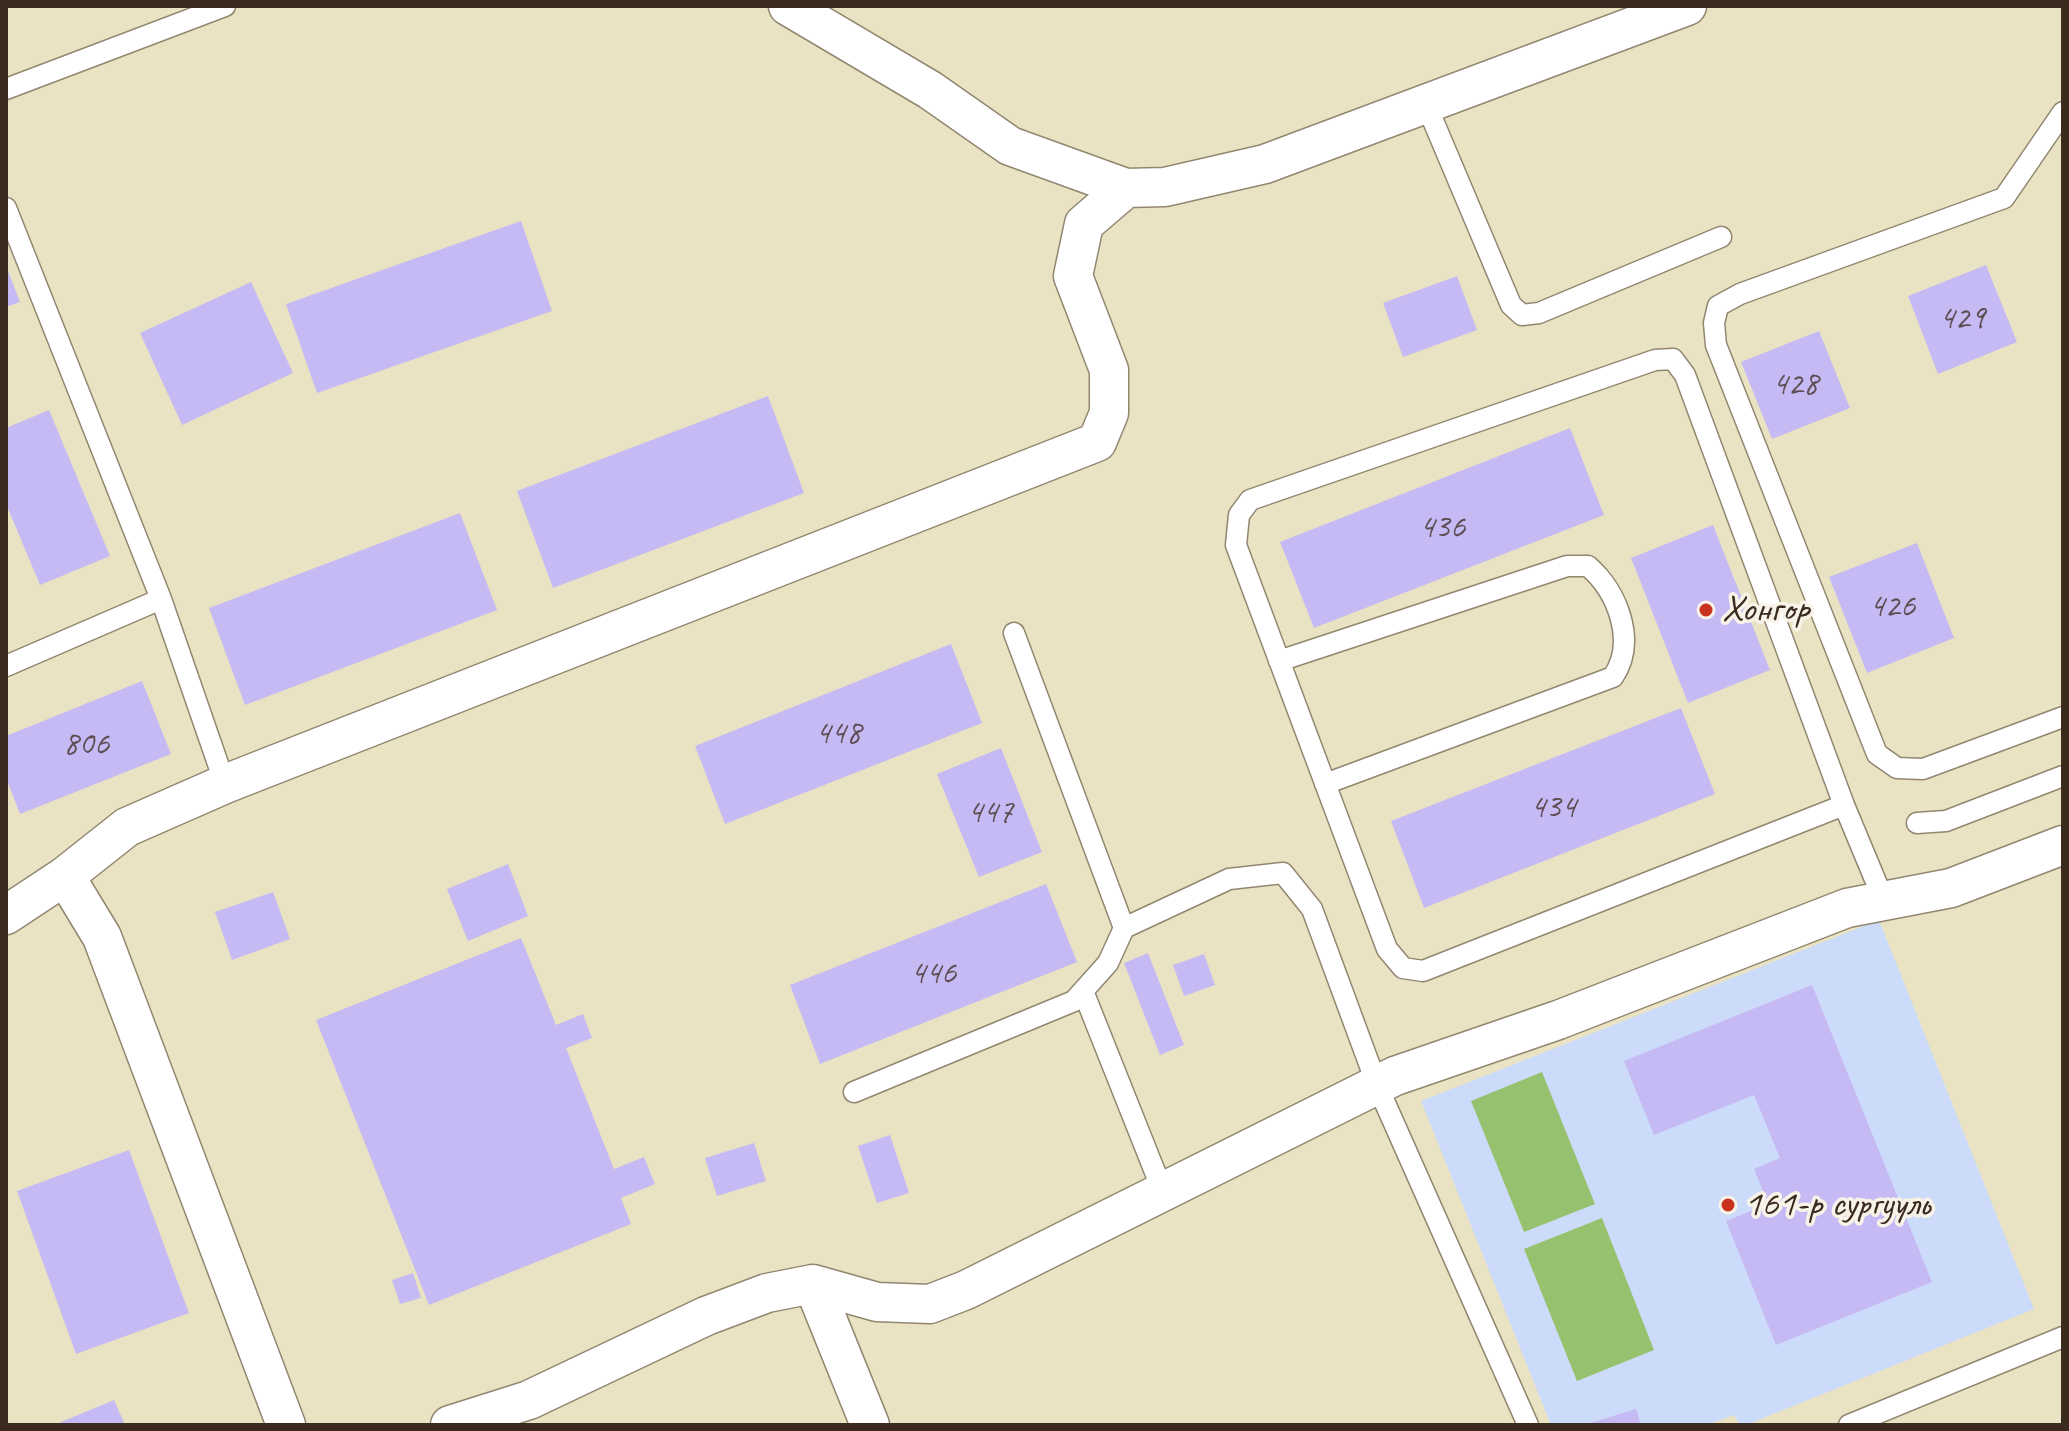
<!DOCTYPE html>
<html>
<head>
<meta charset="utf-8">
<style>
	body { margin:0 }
	#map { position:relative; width:2069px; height:1431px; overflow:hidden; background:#eae3c3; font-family:Caveat,sans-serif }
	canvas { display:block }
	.frame { position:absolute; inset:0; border:8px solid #3b2a1e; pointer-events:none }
</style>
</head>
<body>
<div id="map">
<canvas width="2069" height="1431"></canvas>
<div class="frame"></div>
</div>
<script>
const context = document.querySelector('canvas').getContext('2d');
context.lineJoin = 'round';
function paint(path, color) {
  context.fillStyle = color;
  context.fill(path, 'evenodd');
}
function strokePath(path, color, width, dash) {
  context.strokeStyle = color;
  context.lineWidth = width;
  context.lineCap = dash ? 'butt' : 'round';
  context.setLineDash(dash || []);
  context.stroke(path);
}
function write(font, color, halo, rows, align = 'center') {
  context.font = font + ' Caveat,sans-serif';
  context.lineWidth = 7;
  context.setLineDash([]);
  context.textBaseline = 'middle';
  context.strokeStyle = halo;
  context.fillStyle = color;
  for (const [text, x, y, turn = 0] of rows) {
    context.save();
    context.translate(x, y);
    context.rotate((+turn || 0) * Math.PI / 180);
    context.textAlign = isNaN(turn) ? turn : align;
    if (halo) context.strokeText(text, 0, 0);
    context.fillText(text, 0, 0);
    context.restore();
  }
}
paint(new Path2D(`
	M1879,920L2034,1309L1746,1425H1740L1734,1415L1707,1425H1551L1421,1101Z`), '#cddbfa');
paint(new Path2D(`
	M1542,1072L1595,1204L1524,1232L1471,1101Z
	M1602,1218L1654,1350L1577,1381L1524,1249Z`), '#96c26f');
paint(new Path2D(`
	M521,221L552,311L317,393L286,304Z
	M1986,265L2017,342L1938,374L1908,296Z
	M6,266L20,302L6,307Z
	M1457,276L1477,330L1403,357L1383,303Z
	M251,282L293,373L182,425L140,333Z
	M1819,331L1850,408L1772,439L1741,362Z
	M768,396L804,493L553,588L517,491Z
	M49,410L110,556L40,585L6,504V428Z
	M1570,428L1604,515L1314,628L1280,542Z
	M460,513L497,610L245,705L209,608Z
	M1713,525L1770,670L1688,703L1631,558Z
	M1917,543L1954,638L1867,673L1829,577Z
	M951,644L982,723L725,824L695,746Z
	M142,681L171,754L20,814L6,778V736Z
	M1681,708L1715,794L1424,908L1391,821Z
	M1001,748L1042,852L979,877L937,774Z
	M508,864L528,916L468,941L447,889Z
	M1046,884L1077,962L820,1064L790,985Z
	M273,892L290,939L232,960L215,912Z
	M521,938L556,1025L583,1014L592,1038L566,1048L614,1169L644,1157L655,1184L621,1198L631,1224L429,1305L316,1020Z
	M1148,953L1184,1045L1160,1055L1124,963Z
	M1204,954L1215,985L1184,996L1173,965Z
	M1812,985L1932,1282L1776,1345L1726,1221L1768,1204L1754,1169L1780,1158L1754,1095L1654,1135L1624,1061Z
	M890,1135L909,1193L877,1203L858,1146Z
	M754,1143L766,1181L717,1196L705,1158Z
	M129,1150L189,1313L76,1354L17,1191Z
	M413,1273L421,1298L400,1304L392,1280Z
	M114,1400L125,1425H54Z
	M1636,1409L1641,1425H1588L1587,1424Z`), '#c5baf3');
const lane = new Path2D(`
	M6,89L225,6
	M1426,104L1511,305L1522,315L1539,313L1721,237
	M2063,112L2004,198L1740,294L1718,306L1714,323L1716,345L1877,754L1897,768L1923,769L2063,717
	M6,208L161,599L225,784
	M1014,633L1124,928
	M1279,661L1567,566H1588C1618,592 1637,642 1613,677L1325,784
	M6,666L161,599
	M1844,805L1423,971L1403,968L1387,949L1236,545L1239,515L1250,500L1655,360L1673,359L1685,375L1844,805L1884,901
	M1917,823L1946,821L2063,776
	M1083,991L1163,1192
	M854,1092L1074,1001L1108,963L1124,928L1229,879L1283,873L1312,909L1377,1085L1528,1425
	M1849,1425L2063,1337`);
const street = new Path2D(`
	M788,6L930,90L1010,146L1126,188L1165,187L1265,164L1687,6
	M65,876L102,937L286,1425
	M6,915L65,876L127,827L225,784L1097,442L1109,413V370L1073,276L1084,224L1126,188
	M813,1284L870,1425
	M450,1425L529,1400L706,1316L767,1293L813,1284L877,1302L930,1304L966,1290L1395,1076L1558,1020L1847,908L1951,888L2063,845`);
strokePath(lane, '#928670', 23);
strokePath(street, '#928670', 41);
strokePath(lane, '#fff', 20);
strokePath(street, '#fff', 38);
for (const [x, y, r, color] of [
	[1706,610,8,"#c8321e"],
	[1728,1205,8,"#c8321e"]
]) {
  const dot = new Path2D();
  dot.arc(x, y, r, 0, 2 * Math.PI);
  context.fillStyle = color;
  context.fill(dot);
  strokePath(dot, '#f7f3e8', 3);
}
write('34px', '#5e4e53', null, [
	["429",1962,319],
	["428",1795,385],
	["436",1442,528],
	["426",1892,607],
	["448",838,734],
	["806",86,745],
	["434",1553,808],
	["447",990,813],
	["446",933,974]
]);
write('38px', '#3b2a1e', '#f7f3e8', [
	["Хонгор",1722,610],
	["161-р сургууль",1744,1205]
], 'left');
</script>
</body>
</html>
